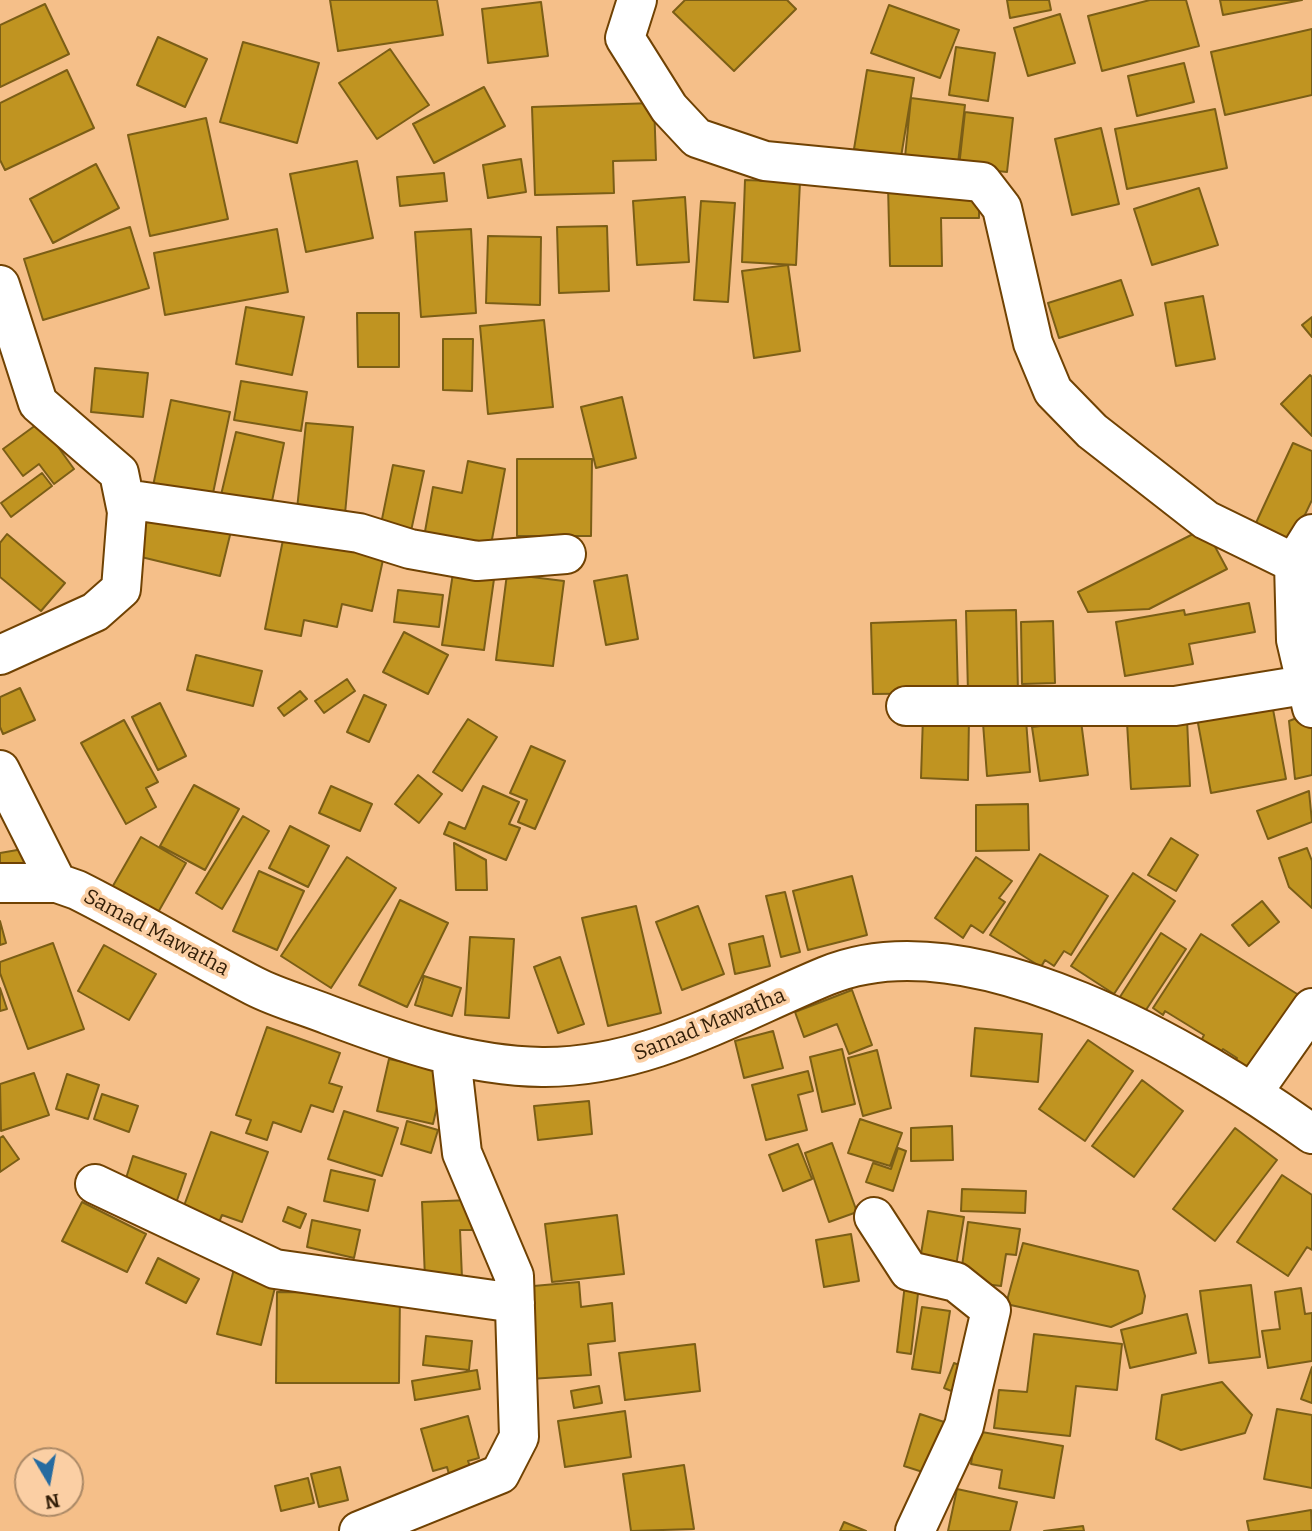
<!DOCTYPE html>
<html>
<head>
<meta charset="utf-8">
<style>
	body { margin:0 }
	#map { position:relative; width:1312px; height:1531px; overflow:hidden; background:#f5bf89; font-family:Bitter,serif }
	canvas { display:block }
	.north { position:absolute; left:14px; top:1447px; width:70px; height:70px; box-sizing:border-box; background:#fbcfa4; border:2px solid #ab8966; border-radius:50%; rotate:170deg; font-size:19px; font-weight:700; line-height:28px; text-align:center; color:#331f08 }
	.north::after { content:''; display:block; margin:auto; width:24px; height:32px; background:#266ba0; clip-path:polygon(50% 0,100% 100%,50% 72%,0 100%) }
</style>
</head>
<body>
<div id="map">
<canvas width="1312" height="1531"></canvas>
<div class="north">N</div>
</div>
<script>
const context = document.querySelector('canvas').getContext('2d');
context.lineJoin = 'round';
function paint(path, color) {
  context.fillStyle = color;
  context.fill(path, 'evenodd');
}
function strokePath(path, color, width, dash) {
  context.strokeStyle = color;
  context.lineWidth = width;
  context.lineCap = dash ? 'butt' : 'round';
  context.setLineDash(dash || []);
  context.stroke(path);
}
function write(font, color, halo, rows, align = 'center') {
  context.font = font + ' Bitter,serif';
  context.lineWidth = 7;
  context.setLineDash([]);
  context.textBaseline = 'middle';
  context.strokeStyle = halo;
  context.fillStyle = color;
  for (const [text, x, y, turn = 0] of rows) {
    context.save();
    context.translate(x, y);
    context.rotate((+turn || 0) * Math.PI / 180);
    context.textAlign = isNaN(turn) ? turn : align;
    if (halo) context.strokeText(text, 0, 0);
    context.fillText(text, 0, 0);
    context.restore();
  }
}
const building = new Path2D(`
	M330,0H437L443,35L338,51Z
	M685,0H787L796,9L734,71L673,12Z
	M1007,0H1049L1051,10L1010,18Z
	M1150,0H1186L1199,46L1102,71L1088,16Z
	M1220,0H1302L1223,15Z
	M541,2L548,56L488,63L482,9Z
	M45,4L69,54L0,87V25Z
	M889,5L959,30L940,78L871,53Z
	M1060,14L1075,63L1028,76L1014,28Z
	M1312,29V95L1225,115L1211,52Z
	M158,37L207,59L185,107L137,85Z
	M243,42L319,63L297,143L220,122Z
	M956,47L995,53L988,101L949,95Z
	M390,49L429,105L377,139L339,83Z
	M1184,63L1194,102L1137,116L1128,76Z
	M67,70L94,128L5,170L0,160V103Z
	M867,70L914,78L901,157L854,149Z
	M484,87L505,126L434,163L413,124Z
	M911,98L965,105L958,163L905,157Z
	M654,103L656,160L613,161L614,193L535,195L532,107Z
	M1215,109L1227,168L1127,189L1115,129Z
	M965,112L1013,118L1007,172L959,167Z
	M206,118L228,219L150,236L128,135Z
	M1101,128L1119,204L1072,215L1055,139Z
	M521,159L526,192L488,198L483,165Z
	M357,161L373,238L306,252L290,174Z
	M96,164L119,208L53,243L30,199Z
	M444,173L447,201L400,206L397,177Z
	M745,180L800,182L796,265L742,262Z
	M888,186L979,195V218H941L942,266H890Z
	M1199,188L1218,245L1152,265L1134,209Z
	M685,197L689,262L637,265L633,201Z
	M701,201L735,203L728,302L694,300Z
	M607,226L609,291L559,293L557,227Z
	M130,227L149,288L43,320L24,259Z
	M277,229L288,292L165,315L154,253Z
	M471,229L476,313L421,317L415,232Z
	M488,236L541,237L540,305L486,303Z
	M788,265L800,351L754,358L742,271Z
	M1121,280L1133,315L1059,338L1048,303Z
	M1203,296L1215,359L1176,366L1165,303Z
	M246,307L304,317L292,375L236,364Z
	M357,313H399V367H358Z
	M1312,317V337L1302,325Z
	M544,320L553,407L488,414L480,326Z
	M443,339H473L472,391L443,390Z
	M95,368L148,373L143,417L91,412Z
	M1310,375L1312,377V436L1281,404Z
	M241,381L307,392L301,431L234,420Z
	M622,397L636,458L596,468L581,407Z
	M171,400L230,412L212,498L153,486Z
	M40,422L74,469L54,484L39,464L23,476L3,449Z
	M306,423L353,427L345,514L297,509Z
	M236,432L284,443L271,506L221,495Z
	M1293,443L1312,451V500L1292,542L1255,525Z
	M517,459H592L591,536H517Z
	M468,461L505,469L490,550L424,537L433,487L462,493Z
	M393,465L424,471L411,531L381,524Z
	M42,473L52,486L11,517L1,503Z
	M149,511L231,531L220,576L137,556Z
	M1205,528L1227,569L1149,609L1088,612L1078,592Z
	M7,534L65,583L41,611L0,577V543Z
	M284,535L384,555L372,611L342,604L337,627L304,620L301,636L265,629Z
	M453,573L494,579L484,650L442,645Z
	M507,574L564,581L553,666L496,660Z
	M627,575L638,639L606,645L594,581Z
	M398,590L443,595L439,627L394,622Z
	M1249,603L1255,632L1189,644L1193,664L1125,676L1116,622L1184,610L1185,615Z
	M1016,610L1018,692L968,693L966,611Z
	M956,620L958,693L873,694L871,623Z
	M1053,621L1055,683L1022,684L1021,622Z
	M404,632L448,655L428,694L383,672Z
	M196,655L262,671L253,706L187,690Z
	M347,679L355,691L324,713L315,701Z
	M20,688L35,720L3,734L0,727V697Z
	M300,691L307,699L284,716L278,708Z
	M364,695L386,705L369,742L347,732Z
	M160,703L186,756L158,770L132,717Z
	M1272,704L1286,779L1211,793L1197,718Z
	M1307,714L1312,730V775L1295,779L1289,721Z
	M923,716L969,717L968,780L921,778Z
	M468,719L497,737L462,791L433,772Z
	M1187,719L1190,786L1131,789L1127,723Z
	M124,720L158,782L146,788L156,807L126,824L81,743Z
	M1026,720L1030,772L987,776L983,723Z
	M1081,721L1088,775L1040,781L1032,727Z
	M531,746L565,761L535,829L518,822L527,800L510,793Z
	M418,775L442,794L419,823L395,804Z
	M194,785L239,809L205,870L160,846Z
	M331,786L372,804L360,831L319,813Z
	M483,786L519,802L509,824L520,828L506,860L444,834L449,822L465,829Z
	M1309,791L1312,822L1268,839L1257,811Z
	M1028,804L1029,850L976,851V805Z
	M243,816L269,831L222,909L196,893Z
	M290,826L329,846L308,887L269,868Z
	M141,837L186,863L156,916L110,891Z
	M1171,838L1198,855L1176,891L1148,875Z
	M454,843L486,860L487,890H456Z
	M1307,848L1312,861V908L1289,887L1279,858Z
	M23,849L26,868L0,873V853Z
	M1040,854L1108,896L1071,955L1064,951L1054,966L1045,960L1041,967L990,935Z
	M347,857L396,888L331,988L281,956Z
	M976,857L1012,881L999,898L1005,902L983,933L971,925L963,938L935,918Z
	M259,871L304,891L277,950L233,931Z
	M1133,873L1175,901L1114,994L1071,966Z
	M852,876L867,935L808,950L793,891Z
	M785,892L800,952L781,957L766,896Z
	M400,900L448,923L407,1007L359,985Z
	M1262,901L1279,922L1249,946L1232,925Z
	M636,906L661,1013L608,1026L582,918Z
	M698,906L724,974L682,990L656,922Z
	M0,921L6,943L0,945Z
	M1161,933L1186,949L1142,1016L1118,1000Z
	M1201,934L1302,997L1251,1077L1233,1065L1237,1058L1223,1049L1219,1055L1200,1043L1204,1035L1165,1011L1163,1015L1153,1008Z
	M763,936L770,966L735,974L729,944Z
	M470,937L514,939L509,1018L465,1015Z
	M53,943L84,1029L28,1049L0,973V962Z
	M104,945L156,974L129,1020L78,991Z
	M560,957L584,1024L558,1033L534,967Z
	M424,976L461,988L452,1016L415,1005Z
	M0,988L7,1009L0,1011Z
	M852,990L872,1045L849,1054L837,1024L804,1037L795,1012Z
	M267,1027L340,1053L329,1083L342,1087L333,1112L311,1105L301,1132L273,1122L267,1140L246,1133L251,1120L236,1115Z
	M975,1028L1042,1034L1038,1082L971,1076Z
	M773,1031L783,1068L744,1078L735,1041Z
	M1088,1040L1133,1071L1085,1141L1039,1109Z
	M842,1049L855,1104L822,1112L810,1057Z
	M877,1050L891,1108L863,1116L848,1058Z
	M389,1059L445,1071L433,1124L377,1111Z
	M808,1071L813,1091L798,1095L807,1130L766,1140L752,1085Z
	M34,1073L49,1115L1,1131L0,1084Z
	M67,1074L99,1085L88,1119L56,1109Z
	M1142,1080L1183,1111L1134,1177L1092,1146Z
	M102,1094L138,1106L129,1132L94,1119Z
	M589,1101L592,1134L538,1140L534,1106Z
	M344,1111L398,1128L382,1176L328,1159Z
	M860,1119L902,1133L890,1166L848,1153Z
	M407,1121L438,1130L431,1153L401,1144Z
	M952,1126L953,1160L911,1161V1128Z
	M1235,1128L1277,1160L1215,1241L1173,1209Z
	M211,1132L268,1152L242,1222L222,1215L217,1227L181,1214Z
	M3,1136L19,1159L0,1172V1138Z
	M832,1143L857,1212L829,1222L805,1153Z
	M798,1144L812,1179L783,1191L769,1155Z
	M898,1148L906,1151L893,1191L866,1182L873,1163L891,1169Z
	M133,1156L186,1174L174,1209L122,1191Z
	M331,1170L375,1180L368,1211L324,1201Z
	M1282,1175L1312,1195V1250L1307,1247L1288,1276L1237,1242Z
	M962,1189L1026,1191L1025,1213L961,1211Z
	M470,1200L472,1230H460L462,1278L425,1279L422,1202Z
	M82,1202L146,1234L127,1272L62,1241Z
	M288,1207L306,1214L300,1228L283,1221Z
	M928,1211L964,1217L956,1266L920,1260Z
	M617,1215L624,1274L552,1282L545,1224Z
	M312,1220L360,1230L354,1258L307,1247Z
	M968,1222L1020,1229L1016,1255L1006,1254L1001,1286L960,1281Z
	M851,1234L859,1281L824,1287L816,1240Z
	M1023,1243L1138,1271L1145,1296L1142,1313L1111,1327L1006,1304Z
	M158,1258L199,1279L186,1303L146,1283Z
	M234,1269L277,1279L261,1345L217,1334Z
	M579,1282L581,1307L612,1303L615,1341L588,1344L591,1375L530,1379L522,1287Z
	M905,1284L919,1285L911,1354L897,1352Z
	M1251,1285L1260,1357L1209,1363L1200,1291Z
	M1301,1288L1305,1314L1312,1313V1361L1268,1368L1262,1331L1280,1329L1275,1292Z
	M277,1292L400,1293L399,1383H276Z
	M922,1307L950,1311L940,1373L912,1369Z
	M1187,1314L1196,1353L1130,1368L1121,1330Z
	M1034,1334L1122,1344L1117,1390L1076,1386L1070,1436L994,1428L999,1390L1027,1392Z
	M426,1336L472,1341L469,1370L423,1365Z
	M695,1344L700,1391L625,1400L619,1353Z
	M954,1363L969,1369L959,1394L944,1388Z
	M1312,1367V1403L1301,1399Z
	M477,1370L480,1389L415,1400L412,1381Z
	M1222,1382L1252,1415L1245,1433L1181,1450L1156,1439L1162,1395Z
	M599,1386L602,1403L574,1408L571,1391Z
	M1277,1409L1312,1415V1488L1264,1479Z
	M625,1411L631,1457L565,1467L558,1421Z
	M920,1414L950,1424L932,1475L904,1466Z
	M468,1416L479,1458L468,1461L472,1472L450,1478L447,1467L433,1471L421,1429Z
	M976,1431L1063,1446L1054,1498L999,1488L1002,1470L971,1464Z
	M684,1465L694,1529L631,1531L623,1474Z
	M340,1467L348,1500L319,1507L311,1474Z
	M308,1478L314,1503L281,1511L275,1486Z
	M957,1489L1017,1502L1010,1531H948Z
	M1311,1510L1312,1531H1249L1247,1521Z
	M844,1522L866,1531H840Z
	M1083,1526L1084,1531H1044Z`);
paint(building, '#c09421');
strokePath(building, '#7b5e16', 2);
const minor = new Path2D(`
	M637,0L625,38L669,108L697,138L765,161L982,182L1002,208L1033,343L1053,391L1092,431L1206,520L1294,563
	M0,285L38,403L119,473L127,512L121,589L95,612L0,655
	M125,499L359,533L410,549L477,561L566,554
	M1312,534L1294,563L1296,640L1312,708
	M906,706H1175L1304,685
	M0,770L57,883
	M0,883H57L77,890C137,920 194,955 254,986C277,998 304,1005 329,1015C398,1041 467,1066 542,1067C646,1068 734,1014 826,976C970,916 1197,1051 1312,1134
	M1253,1092L1312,1008
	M95,1184L275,1269L515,1303
	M874,1217L909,1271L956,1282L991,1310L964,1426L915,1531
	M359,1531L500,1474L519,1437L514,1276L462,1153L451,1057`);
strokePath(minor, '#704203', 42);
strokePath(minor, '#fff', 38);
write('21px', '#331f08', '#fbcfa4', [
	["Samad Mawatha",156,933,28],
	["Samad Mawatha",710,1025,-22]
]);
</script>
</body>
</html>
